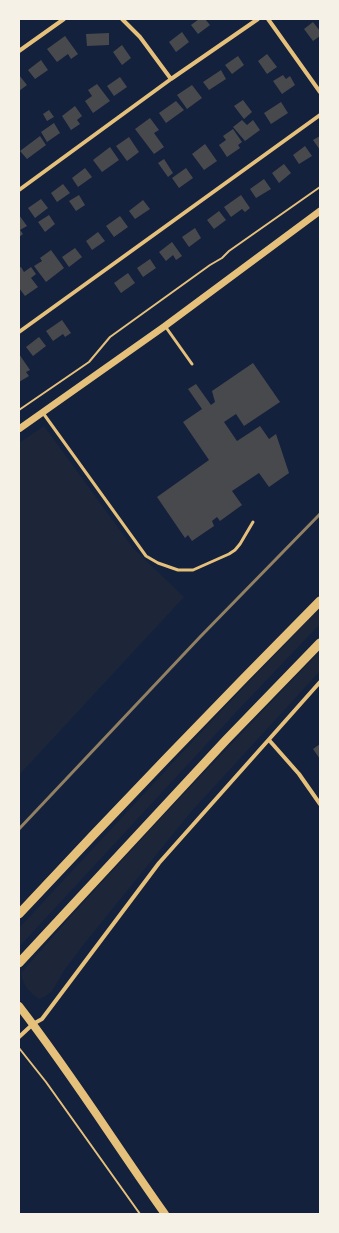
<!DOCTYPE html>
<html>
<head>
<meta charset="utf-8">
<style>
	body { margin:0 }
	#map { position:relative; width:339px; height:1233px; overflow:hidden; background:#14213d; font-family:"Varela Round",sans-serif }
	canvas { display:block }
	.frame { position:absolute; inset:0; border:20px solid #f6f1e7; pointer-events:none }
</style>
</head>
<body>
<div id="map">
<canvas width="339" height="1233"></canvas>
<div class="frame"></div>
</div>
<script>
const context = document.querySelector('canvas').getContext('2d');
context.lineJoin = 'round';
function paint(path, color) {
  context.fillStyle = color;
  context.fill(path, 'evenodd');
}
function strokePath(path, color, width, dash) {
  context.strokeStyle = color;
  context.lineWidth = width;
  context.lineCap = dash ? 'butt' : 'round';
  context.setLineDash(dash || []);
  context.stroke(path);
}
paint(new Path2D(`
	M44,426L133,548L184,597L19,775V443Z
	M320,608V624L240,708L19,947V928L220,712Z
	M320,651V671L190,813L84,944L65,969L52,991L46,996L39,999C29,992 23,985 21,973L73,914L161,818Z`), '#1d2539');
paint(new Path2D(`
	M199,19H205L210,25L198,34L191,25Z
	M313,22L320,31V36L313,41L304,29Z
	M182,32L189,42L176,52L169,42Z
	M109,33V45L87,46L86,34Z
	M65,36L78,54L71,59L68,54L57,62L47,49Z
	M122,45L131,58L122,65L113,52Z
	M267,54L277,67L267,74L258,61Z
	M238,56L244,65L232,74L225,65Z
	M41,60L48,70L35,79L28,70Z
	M221,70L226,79L209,90L203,82Z
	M19,75L27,85L19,91Z
	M283,75L286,79L290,76L295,85L282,94L273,81Z
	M120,77L127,87L114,96L107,86Z
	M97,84L110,101L93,113L85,101L92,96L88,90Z
	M192,85L202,98L187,109L177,95Z
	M243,100L252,112L244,119L234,106Z
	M176,101L184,110L166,123L159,113Z
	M281,102L288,113L271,124L264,113Z
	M75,106L82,116L77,120L80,124L71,130L62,116Z
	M49,110L54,117L47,121L43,114Z
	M150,118L159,130L154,133L164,147L154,154L135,129Z
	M242,120L247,125L253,120L260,130L245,141L233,127Z
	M54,123L60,133L47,142L41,132Z
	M233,129L242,142L238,145L240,148L227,157L219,145L226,140L223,136Z
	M40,136L46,145L27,159L20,151Z
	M320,136V150L313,140Z
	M129,137L139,152L127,161L116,146Z
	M205,144L217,161L204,170L192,154Z
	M305,146L312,156L299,164L293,155Z
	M110,147L119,160L102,172L93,160Z
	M164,159L173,173L168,177L158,163Z
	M284,164L291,173L279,183L272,173Z
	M85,168L92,177L78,187L72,178Z
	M186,168L193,178L179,188L172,178Z
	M264,179L271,189L256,198L250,189Z
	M63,184L70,193L57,202L51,193Z
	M79,195L85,205L76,211L69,201Z
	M241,195L250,208L245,212L242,209L231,217L224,207Z
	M41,199L48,208L35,218L28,208Z
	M143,200L150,209L135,219L129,211Z
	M219,211L226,220L214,229L207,220Z
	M19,215L27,226L20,230L23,234L19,237Z
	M49,215L55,224L45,232L38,222Z
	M120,216L128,227L114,237L106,226Z
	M195,228L201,238L189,247L182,237Z
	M98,232L105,241L92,250L86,241Z
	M172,242L182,256L176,260L173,255L166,261L159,252Z
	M75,248L82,257L69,267L62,257Z
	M51,250L64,268L46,282L34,266L42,261L40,258Z
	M150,259L156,268L143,277L137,268Z
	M21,267L24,272L31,267L36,274L31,278L38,287L25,296L19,288V268Z
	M128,273L135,283L121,293L114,283Z
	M62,320L71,333L65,337L63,334L53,341L46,331Z
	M39,337L46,346L33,356L26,347Z
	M19,354L30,370L26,372L29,376L19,382Z
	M253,363L280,402L244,426L236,414L224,422L237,441L260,426L269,439L276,434L289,473L269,487L259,473L232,491L242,505L220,521L217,517L212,521L214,526L192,541L188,535L185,538L157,497L209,460L183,422L202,409L188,389L196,384L211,405L215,402L212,391Z
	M320,744V759L313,749Z`), '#48494c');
strokePath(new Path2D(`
	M19,410L89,362L110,337L210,265L222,258L229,251L320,187
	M19,1048L46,1082L140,1214`), '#e5c07b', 2);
strokePath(new Path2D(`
	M165,326L192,364
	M43,413L146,556L158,563L178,570H193L229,554L235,550L240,544L253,522`), '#e5c07b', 3);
strokePath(new Path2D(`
	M122,19L140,37L171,79
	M268,19L320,92
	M19,51L64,19
	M19,190L171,79L258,19
	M19,332L320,115
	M269,740L299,774L320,804
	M19,1037L33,1024L42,1019L159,863L320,682`), '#e5c07b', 4);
strokePath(new Path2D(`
	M19,429L165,326L320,211`), '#e5c07b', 7);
strokePath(new Path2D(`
	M19,1006C71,1073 116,1145 165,1214`), '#e5c07b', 8);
strokePath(new Path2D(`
	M19,914C118,808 218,704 320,601
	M19,963L226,740L320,643`), '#e5c07b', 9);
strokePath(new Path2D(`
	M19,829L200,637L320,514`), '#918062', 3);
</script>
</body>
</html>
